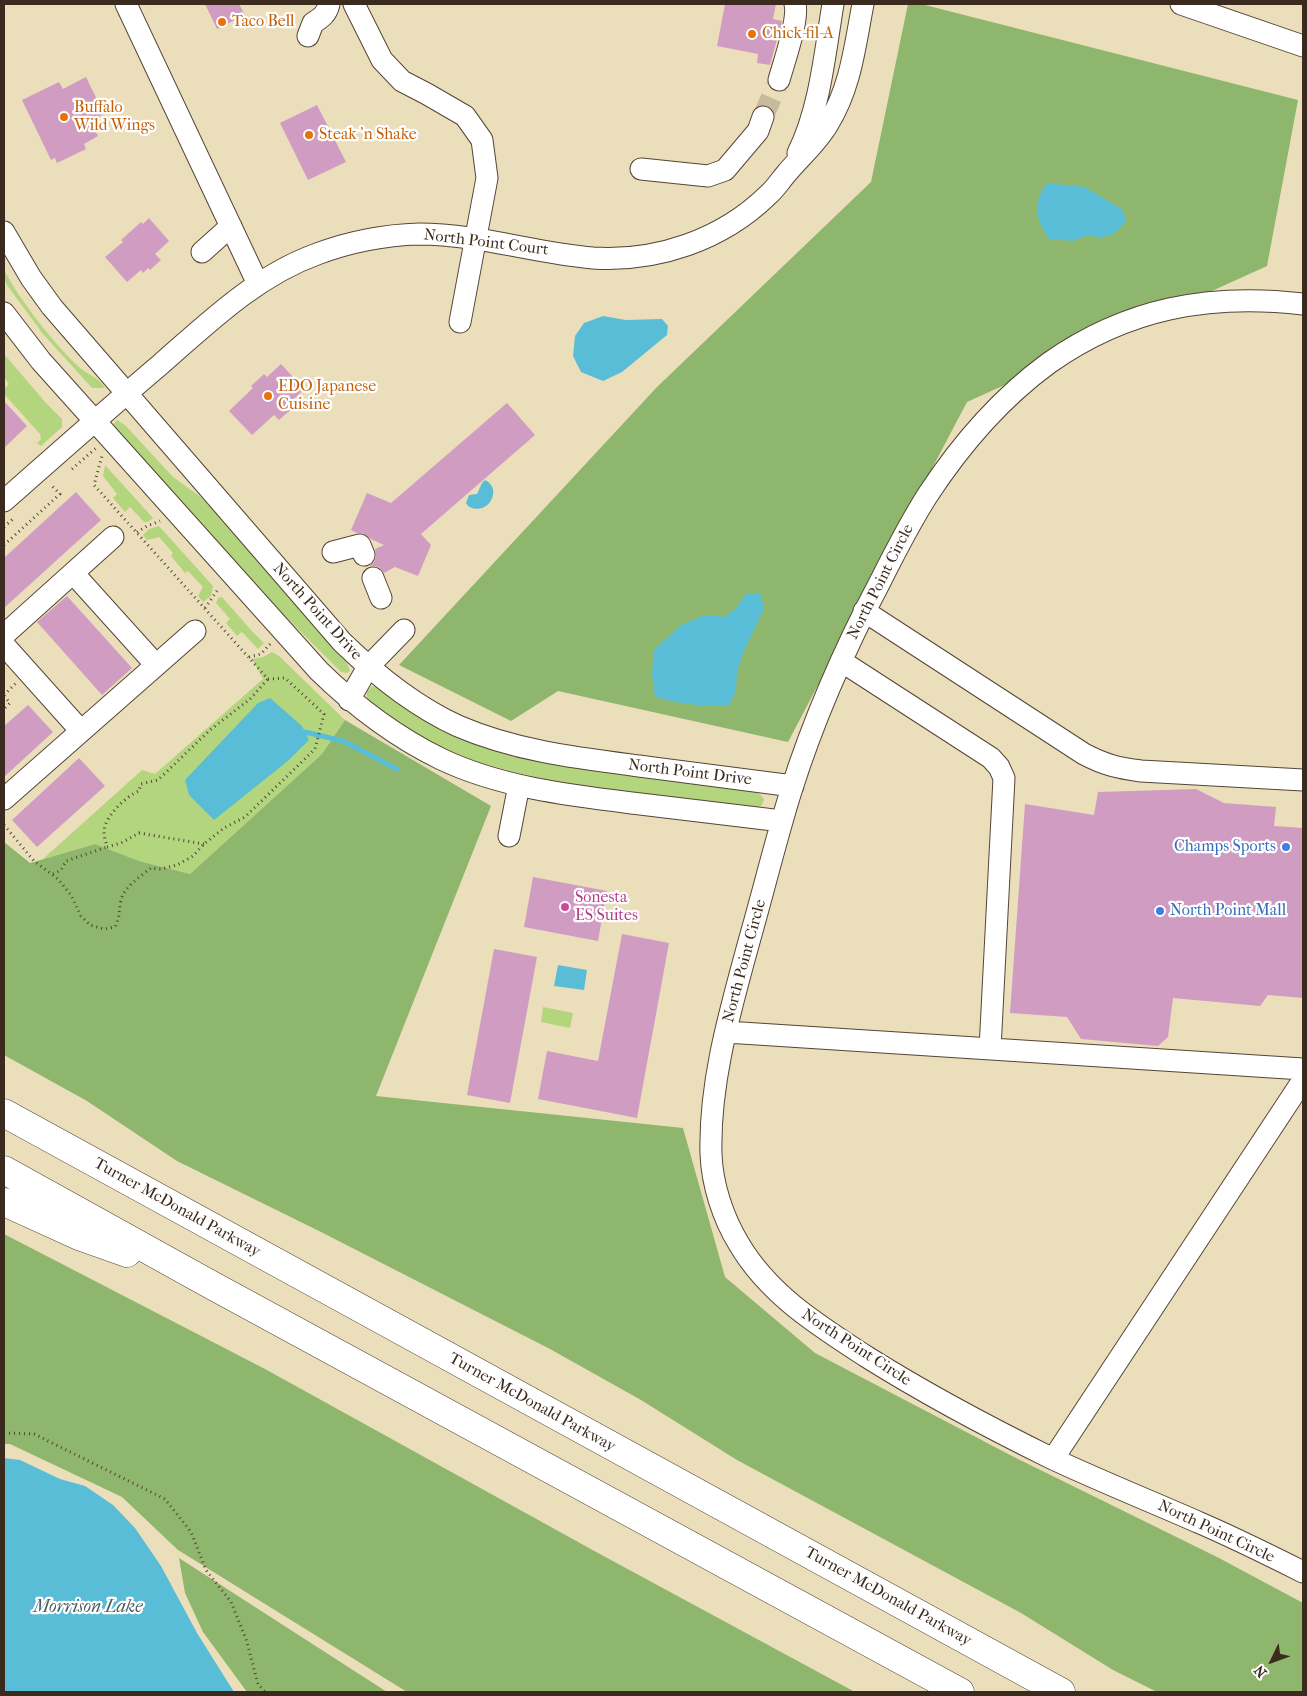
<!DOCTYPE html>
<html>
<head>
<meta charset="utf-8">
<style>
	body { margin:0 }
	#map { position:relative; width:1307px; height:1696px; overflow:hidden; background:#ebdebb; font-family:"IM FELL French Canon",serif }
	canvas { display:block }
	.frame { position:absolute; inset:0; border:5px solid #3b2a1e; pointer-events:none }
	.north { position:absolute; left:1247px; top:1636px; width:50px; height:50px; -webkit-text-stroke:4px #fff; paint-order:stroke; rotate:228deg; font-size:14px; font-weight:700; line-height:20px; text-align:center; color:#3b2a1e }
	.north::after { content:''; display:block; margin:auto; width:18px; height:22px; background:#3b2a1e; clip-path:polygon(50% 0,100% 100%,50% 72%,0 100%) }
</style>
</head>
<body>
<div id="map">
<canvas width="1307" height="1696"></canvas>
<div class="frame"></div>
<div class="north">N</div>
</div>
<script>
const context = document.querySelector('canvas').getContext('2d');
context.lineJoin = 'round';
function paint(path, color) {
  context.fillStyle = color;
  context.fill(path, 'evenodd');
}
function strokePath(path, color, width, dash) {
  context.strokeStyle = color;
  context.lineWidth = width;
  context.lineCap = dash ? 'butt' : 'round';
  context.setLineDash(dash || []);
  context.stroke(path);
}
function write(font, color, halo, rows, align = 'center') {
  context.font = font + ' "IM FELL French Canon",serif';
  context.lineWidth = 4.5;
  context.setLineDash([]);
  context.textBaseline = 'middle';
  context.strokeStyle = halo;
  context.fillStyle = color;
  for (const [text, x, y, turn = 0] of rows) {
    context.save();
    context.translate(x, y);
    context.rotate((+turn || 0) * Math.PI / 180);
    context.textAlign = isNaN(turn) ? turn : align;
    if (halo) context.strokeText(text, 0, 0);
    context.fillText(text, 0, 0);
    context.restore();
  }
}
paint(new Path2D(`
	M4,270C19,299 54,344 78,366C87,375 99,377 105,388H92L43,334L7,285L4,278Z
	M4,354L46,403L62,419V427L41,446L37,443L41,439L40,434L4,394V389L9,384L4,377Z
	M117,420L125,425L173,477L202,498L285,591L347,663L350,671L347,673L341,672L259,590L115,431L113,425Z
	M105,465L153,518L148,522H144L130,507L125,512L113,498L117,494L103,476Z
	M159,526L213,586L211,596L203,602L198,596L203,587L188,571L185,573L171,556L173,553L159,537L147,540L143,535L149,529Z
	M222,597L250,629L264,643L258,649L242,632L237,636L226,623L230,619L216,603L218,598Z
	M272,652L279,656L345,720L322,754L190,874L139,861L95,844L43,859L142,770L155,774L263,679L252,659L263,657Z
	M372,686L380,688L422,717L753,790L761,795L764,800L761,806L756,810C713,804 670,798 627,792C548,781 468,769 399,724C387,716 377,708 367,698V692Z
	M543,1007L573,1013L570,1028L541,1022Z`), '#b3d57d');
paint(new Path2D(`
	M908,4H921L1298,100L1267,266L967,402L788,742L558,691L511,721L399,665L657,387L871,182Z
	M345,720L491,806L376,1096L683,1128L725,1277L815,1353L1014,1457L1219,1558L1303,1603V1692H1157L1113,1670L1021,1613L737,1460L641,1400L550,1349L321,1232L177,1161L87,1101L4,1055V842L30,863L95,844L139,861L190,874L322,754Z
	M4,1234L265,1369L598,1553L855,1692H407L178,1550L122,1497L10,1444H4Z
	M179,1558L387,1692H247L203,1632L185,1593Z`), '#8eb66c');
paint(new Path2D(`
	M1047,183L1085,187L1123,210L1126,222L1113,234L1100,238L1088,235L1073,241L1049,239C1035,217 1032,205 1047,183Z
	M603,316L626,320L662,319L668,326L667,335L622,372L603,381L581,372L573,356L575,336L584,323Z
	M485,480C504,489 487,518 468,506L466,503L469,495L477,494L482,483Z
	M746,594H761L764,609L743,653L737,672L736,691L729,705C704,708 679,703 655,697L652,673L654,650L681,625L705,615L724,617L736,608Z
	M270,698L302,726L309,740L289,760L214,820L189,795L185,780L258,703Z
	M558,965L587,970L584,990L554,986Z
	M4,1458L20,1460L60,1479L85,1486L113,1505L135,1528L161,1566L197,1633L234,1692H4Z`), '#59bdd7');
strokePath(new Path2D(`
	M305,732L343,741L397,769`), '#59bdd7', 5);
paint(new Path2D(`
	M205,4H239L245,15L217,29Z
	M725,4H776L773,19L782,21L770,65L757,63L758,54L717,46Z
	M86,77L104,114L90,120L98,136L84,144L86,149L57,163L55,158L51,160L22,100L59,82L63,89Z
	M317,105L346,162L308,180L280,123Z
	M149,218L169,241L155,254L161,260L150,270L148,268L143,273L141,270L127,282L105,257L123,242L121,240L141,222L143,224Z
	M281,364L304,389L292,401L296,405L279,420L274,415L252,435L229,411L253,388L251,386L264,374L267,377Z
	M4,401L27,426L4,448Z
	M507,403L535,435L421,534L431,545L418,576L395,567L384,573L380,568L375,566H369L374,562L376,557L375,549L384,545L371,539L363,533H357L351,530L367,493L391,503Z
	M76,492L101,520L4,608V558Z
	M67,596L132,668L102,695L37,622Z
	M28,705L53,732L4,777V726Z
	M79,758L105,786L37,847L12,820Z
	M1196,789L1224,803L1276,807L1274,826L1303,828V998L1268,995L1260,1006L1173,998L1168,1037L1158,1046L1081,1039L1067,1017L1010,1013L1025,804L1094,815L1098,792Z
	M533,877L607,891L598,941L524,927Z
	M622,934L669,943L637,1118L538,1099L547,1051L598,1061Z
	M494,949L537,957L510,1103L467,1095Z`), '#d19cc2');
strokePath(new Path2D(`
	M763,117L779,80`), '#c8ba9c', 21, [21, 11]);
const minor = new Path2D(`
	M126,4L258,284
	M354,4L382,60L402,81L427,94L465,116L482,140L487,178L460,322
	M1181,4L1303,46
	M308,36L313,23C321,18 327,14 329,4
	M779,80C784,62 799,20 795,4
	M798,153C820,109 825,52 833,4
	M641,169L708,176L725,170L758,131L763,117
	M4,232L31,278L52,307L342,642C376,675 414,706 458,726C516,751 577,758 639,766C690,773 741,779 793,786
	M202,252L231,226
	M1303,304C1210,293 1127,308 1049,363C1001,398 959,447 927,496C910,523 895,552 881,580C845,648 814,718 791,791C776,839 764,889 750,938C731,1008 709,1081 711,1154C712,1184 723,1218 739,1244C769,1295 818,1325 867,1357C926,1394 988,1427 1051,1458C1100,1481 1150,1501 1200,1523C1235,1538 1269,1555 1303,1572
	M4,313L41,361L319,671C356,707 394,736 441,759C500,787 567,795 632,803C682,809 732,815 782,821
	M4,501C56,455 108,409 161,364C209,322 256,276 317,254C349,242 384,235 419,234C478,234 534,253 593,258C657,262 722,240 768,195C775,189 780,181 786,174C800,157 817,143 828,124C851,87 855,45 863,4
	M333,552L360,545L364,555
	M73,573L156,665
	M373,578L381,598
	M864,611L1084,754C1105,765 1118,768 1141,771L1303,780
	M4,635L113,537
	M4,645L81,731
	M841,661L991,758L999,767L1004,778L990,1049
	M349,700L368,667L404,630
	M4,799L195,631
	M509,836L519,785
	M726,1032L1303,1069
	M1053,1459L1303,1080`);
const highway = new Path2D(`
	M4,1113L1061,1692
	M4,1170L206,1282L960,1692
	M4,1202L79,1236L127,1253`);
strokePath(minor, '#554536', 23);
strokePath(highway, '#554536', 29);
strokePath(new Path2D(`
	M72,469L96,448
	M4,527L14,518
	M137,532L147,526L160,521
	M4,545L60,494L52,486
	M205,608L219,588
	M249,657L261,654L271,643
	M4,695L16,683
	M4,696L10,703L4,709
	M4,825L34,861L58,879L71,895L81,916L90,925L104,929L115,927C120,917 119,910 121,900C124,887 141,876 151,868L161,869L177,865L193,856L204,844L224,828L245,817L315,749L324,714L285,678L268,679L94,485L102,456
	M204,844L139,833L121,843L107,847C106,842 104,837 104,832C104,817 126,796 139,791L141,784L158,780L210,730L250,699L268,679
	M53,874L61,870L66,861L107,847
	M4,1433L34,1434L165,1499L191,1532L206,1570L231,1602L246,1639L258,1684L265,1692`), '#554536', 3, [1, 4]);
strokePath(minor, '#fff', 21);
strokePath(highway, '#fff', 28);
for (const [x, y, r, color] of [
	[222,22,5,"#e8710a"],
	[752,34,5,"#e8710a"],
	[64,117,5,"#e8710a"],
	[309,135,5,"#e8710a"],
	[268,396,5,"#e8710a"],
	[1286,847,5,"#3f7fe0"],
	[565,907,5,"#d1479c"],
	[1160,911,5,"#3f7fe0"]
]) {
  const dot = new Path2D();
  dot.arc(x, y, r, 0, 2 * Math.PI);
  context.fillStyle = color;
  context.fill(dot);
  strokePath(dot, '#fff', 2);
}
write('16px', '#c56008', '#fff', [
	["Taco Bell",232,22],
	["Chick-fil-A",762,34],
	["Buffalo",74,108],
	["Wild Wings",74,126],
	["Steak 'n Shake",319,135],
	["EDO Japanese",278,387],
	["Cuisine",278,405]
], 'left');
write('16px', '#3b2a1e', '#fff', [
	["North Point Court",486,243,7],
	["North Point Circle",881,582,-63],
	["North Point Drive",317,612,48],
	["North Point Drive",690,773,7],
	["North Point Circle",745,961,-75],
	["Turner McDonald Parkway",177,1208,29],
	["North Point Circle",856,1348,33],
	["Turner McDonald Parkway",532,1403,29],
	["North Point Circle",1216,1532,25],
	["Turner McDonald Parkway",888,1597,29]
]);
write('16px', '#366cbe', '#fff', [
	["Champs Sports",1276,847],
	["North Point Mall",1170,911,"left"]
], 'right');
write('16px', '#b23c85', '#fff', [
	["Sonesta",575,898],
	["ES Suites",575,916]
], 'left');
write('italic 18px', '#465d5f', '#fff', [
	["Morrison Lake",88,1608]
]);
</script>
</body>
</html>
